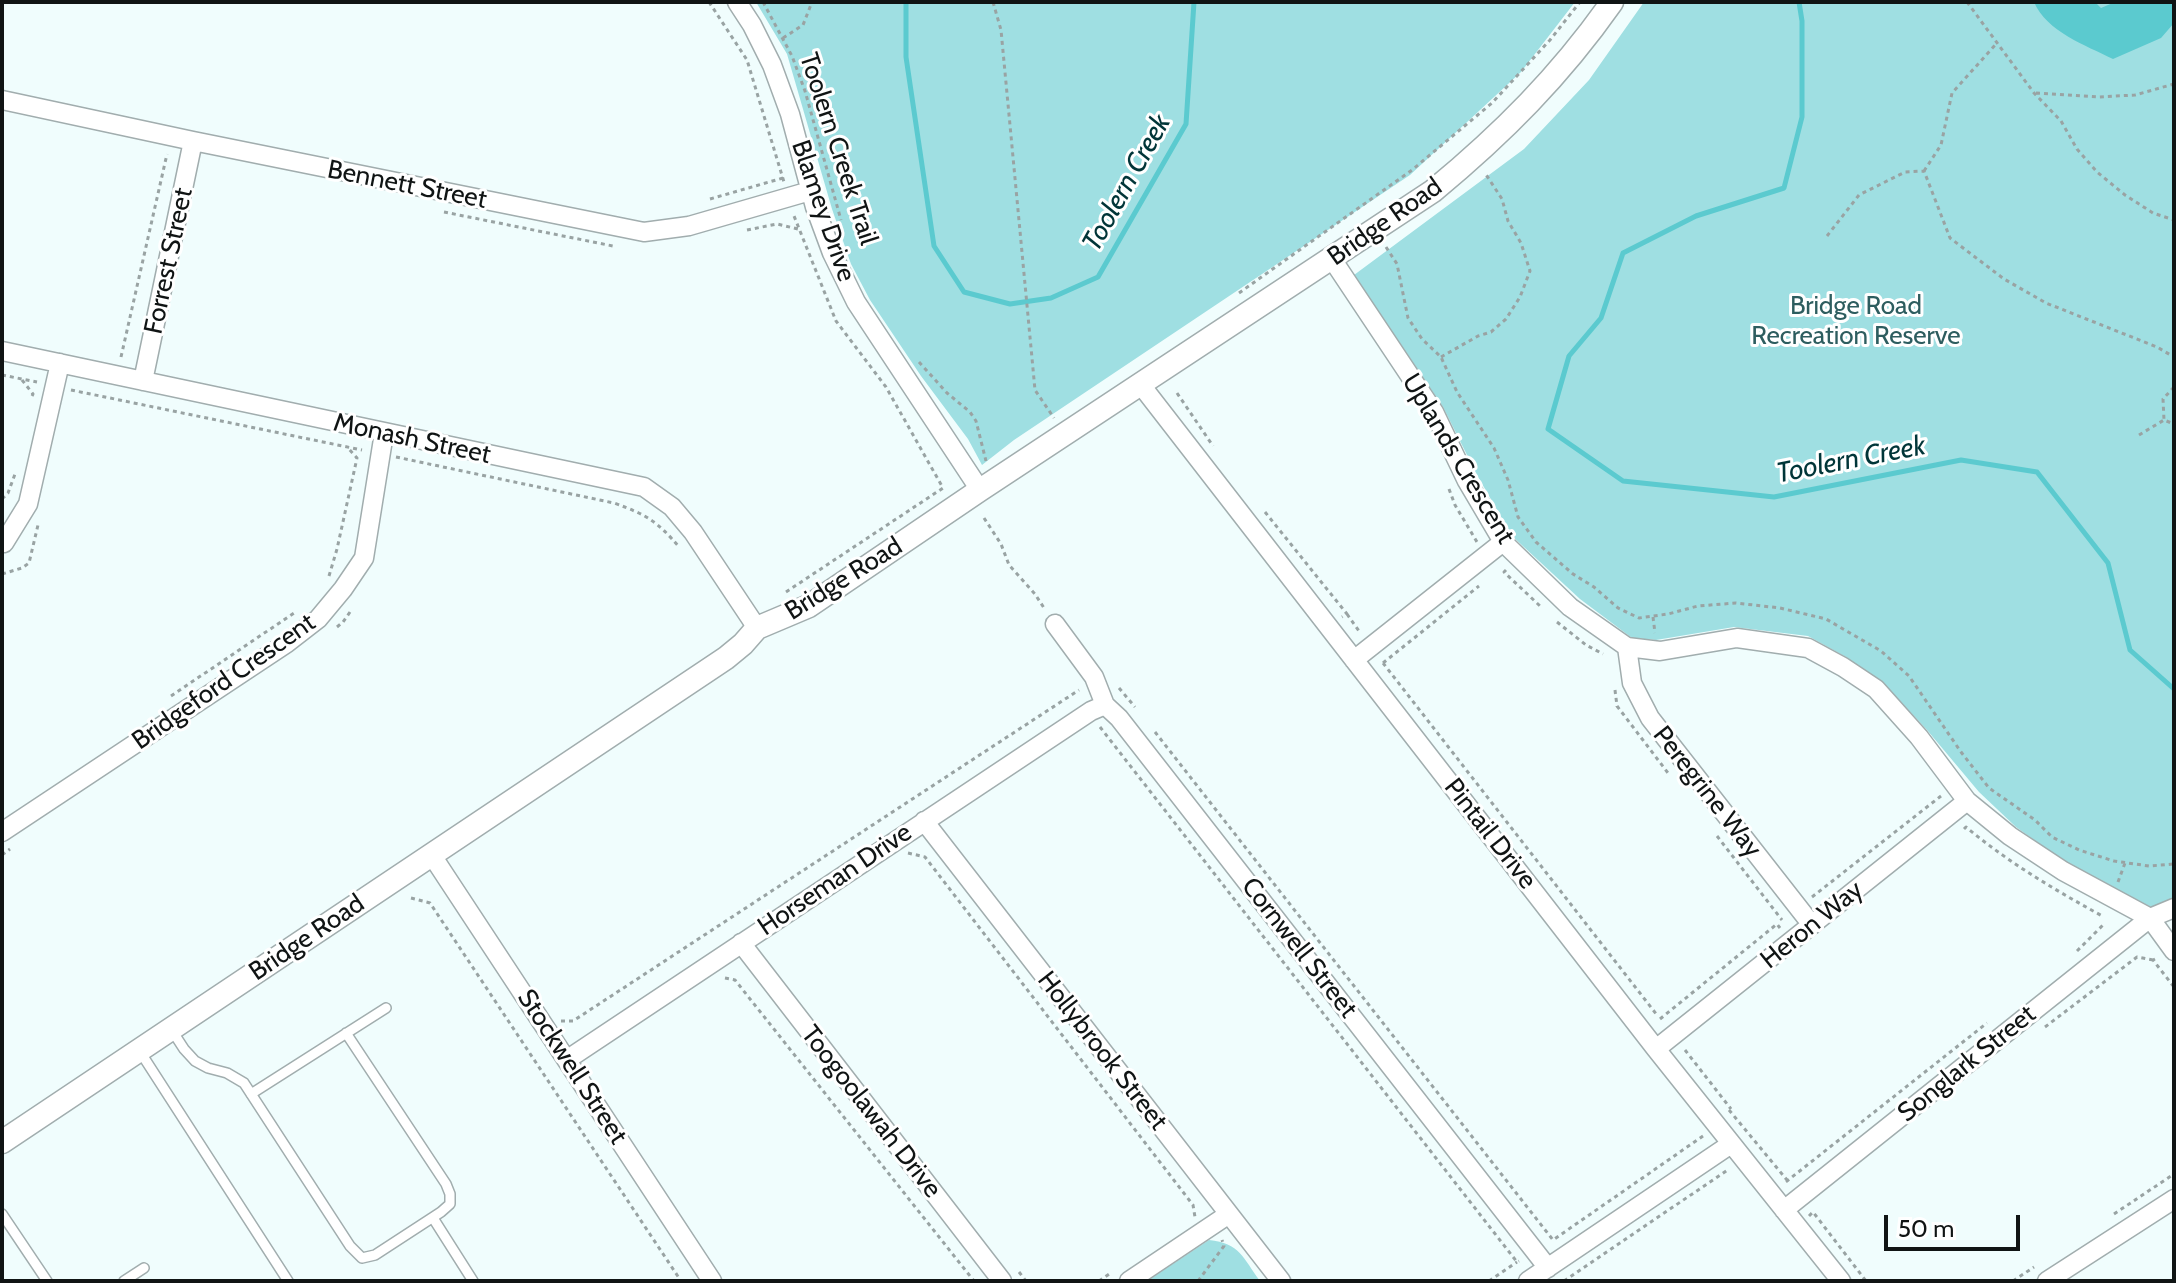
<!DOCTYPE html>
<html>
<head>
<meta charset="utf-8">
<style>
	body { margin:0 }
	#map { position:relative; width:2176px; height:1283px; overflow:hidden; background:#f0fdfd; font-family:Cabin,sans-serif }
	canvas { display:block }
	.frame { position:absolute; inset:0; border:4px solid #101414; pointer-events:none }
	.scale { position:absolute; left:1884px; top:1215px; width:136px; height:36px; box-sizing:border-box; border:4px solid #101414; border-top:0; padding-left:10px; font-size:24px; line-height:28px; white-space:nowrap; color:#101414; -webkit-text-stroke:6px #fff; paint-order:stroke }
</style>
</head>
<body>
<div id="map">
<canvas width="2176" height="1283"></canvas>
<div class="frame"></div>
<div class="scale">50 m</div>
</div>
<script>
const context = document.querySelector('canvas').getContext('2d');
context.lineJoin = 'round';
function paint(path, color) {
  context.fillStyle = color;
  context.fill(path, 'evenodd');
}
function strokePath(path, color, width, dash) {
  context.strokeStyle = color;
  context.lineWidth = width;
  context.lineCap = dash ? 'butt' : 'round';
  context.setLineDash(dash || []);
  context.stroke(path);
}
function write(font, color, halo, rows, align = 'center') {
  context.font = font + ' Cabin,sans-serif';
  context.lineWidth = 6;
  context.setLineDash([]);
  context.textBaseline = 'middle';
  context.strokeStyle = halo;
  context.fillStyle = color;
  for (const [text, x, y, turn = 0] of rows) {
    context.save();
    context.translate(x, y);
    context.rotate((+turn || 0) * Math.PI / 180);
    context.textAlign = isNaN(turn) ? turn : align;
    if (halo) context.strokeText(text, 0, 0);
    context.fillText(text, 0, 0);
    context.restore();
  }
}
paint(new Path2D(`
	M756,2H1575L1521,72L1410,175L1014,440L982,465L968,439L921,376L870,300L851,264L832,209L787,54Z
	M1644,2H2174V898L2153,908L2068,864L2016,827L1979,792L1927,730L1884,684L1846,657L1808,636L1734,627L1656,640L1632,638L1580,599L1512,536L1477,475L1443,407L1354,275L1524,149L1589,80Z
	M1209,1240C1240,1243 1243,1258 1260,1281H1147Z`), '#9fdfe2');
paint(new Path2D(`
	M2034,2H2095L2101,8L2115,2H2174V23L2161,38L2113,59C2085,45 2047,32 2034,2Z`), '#5bcacf');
strokePath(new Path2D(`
	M906,2V57L934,246L964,292L1010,304L1051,298L1098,277L1186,124L1194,2
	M1799,2L1802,21V117L1784,188L1696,216L1623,253L1601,318L1569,356L1548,429L1623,481L1774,497L1961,460L2037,472L2108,563L2130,650L2174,689`), '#5bcacf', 5);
const service = new Path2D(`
	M171,1029L184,1049L195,1061L208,1068L227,1073L244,1083L350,1246L362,1258L375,1255L441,1212L450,1204V1194L446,1184L346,1033
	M139,1050L288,1281
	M251,1094L386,1008
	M2,1214L47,1281
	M433,1218L473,1281
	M124,1281L144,1268`);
const minor = new Path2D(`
	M737,2L752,25L772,65L790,114L815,207L832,253L856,302L980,490
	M2,100L193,141L644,232L689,226L810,191
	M1332,259L1434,412L1467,481L1503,542L1570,607L1627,647L1660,651L1737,638L1808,648L1843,667L1876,689L1919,737L1967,801L2010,836L2063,871L2150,918L2174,951
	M2,351L644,487L672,507L693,532L757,628
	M143,381L193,141
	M1141,385L1656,1049L1841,1281
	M4,543L28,504L60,363
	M1055,624L1094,677L1105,705L1119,718L1548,1268
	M1627,647L1632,683L1650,718L1812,925
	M1354,660L1503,542
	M924,821L1281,1281
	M2,832L287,643L318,619L343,589L364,558L384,433
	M431,854L712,1281
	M741,943L1002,1281
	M1656,1049L1967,801
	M568,1059L1091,711L1105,705
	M1784,1210L2150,918L2174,908
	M1129,1281L1229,1214
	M1528,1281L1731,1144
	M2047,1281L2174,1199`);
const tertiary = new Path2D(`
	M2,1142L726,658L743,644L757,628L809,606L980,490L1433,191C1502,134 1560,76 1612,2`);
strokePath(service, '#a1adae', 12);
strokePath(minor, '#a1adae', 21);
strokePath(tertiary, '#a1adae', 25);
strokePath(new Path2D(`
	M709,2L747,60L784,182
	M763,2L792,56L805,91L841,220
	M993,2L1001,30L1035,390L1054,418
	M1967,2L2034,93L2061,121L2077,149L2097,172L2125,195L2153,213L2174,220
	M783,38L803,25L812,2
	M2036,93L2099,97L2135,95L2174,84
	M1924,171L1941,145L1952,93L1997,43
	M710,199L783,178
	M444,212L613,246
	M747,230L777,224L798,229
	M1827,236L1859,195L1905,172L1924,171L1950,238L2004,279L2046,303L2157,347L2174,357
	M1386,247L1397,264L1408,318L1422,339L1441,357L1457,392L1494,448L1508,480L1518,517L1536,542L1573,574L1594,587L1618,608L1639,618L1668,614L1698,606L1736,603L1780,608L1826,619L1881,651L1909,676L1961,752L1989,788L2035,820L2052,837L2079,850L2114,861L2149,866L2174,864
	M1239,293L1412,170L1492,103L1550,40L1580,2
	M121,357L167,154
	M1441,357L1478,336L1491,332L1506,319L1520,297L1530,271L1521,243L1508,221L1502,199L1485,173
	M919,362L947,393L970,412L976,421L986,461
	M2,375L37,382
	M22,380L33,394L32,396
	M2174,387L2163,399L2164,420L2174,424
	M71,390L362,450
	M1177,393L1213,446
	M2139,435L2164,420
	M396,457L614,503C647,515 657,521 680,548
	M1449,489L1455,505L1477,542
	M2,499L8,493L15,474
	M1265,512L1347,614L1342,617
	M984,518L1001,544L1009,565L1035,594L1044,608
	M1506,570L1504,572L1540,606
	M2,574L22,568L29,563L38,525
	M329,576L337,549L357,458L347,447
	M786,592L943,488L886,387L836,321L794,216
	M1347,614L1359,631L1361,629
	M1653,617L1655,633
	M1557,622L1586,645L1603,654
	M337,627L343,622L350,612
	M1383,663L1657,1015
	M1383,663L1479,586
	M1119,688L1135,707
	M1615,690L1617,706L1668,773
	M171,696L297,611
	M1100,727L1517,1262L1519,1261
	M1155,732L1553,1240L1703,1136
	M1964,829L1966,827C2009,863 2055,890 2104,917
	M1717,836L1782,920
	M908,853L925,857L1193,1205L1195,1217
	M2,855L10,849
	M2118,882L2125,863
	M1812,897L1941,796
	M411,898L430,903L681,1281
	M2077,951L2105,923
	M2155,959L2153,960L2174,987
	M725,978L735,980L974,1281
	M1660,1019L1777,924L1780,928
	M561,1021H573L1079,690
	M2045,1027L2137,957L2153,960
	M1685,1050L1731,1109
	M1729,1110L1787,1180
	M1788,1182L1787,1181L1987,1023
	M2114,1214L2174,1174
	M1809,1216L1813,1212L1866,1281
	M1019,1272L1026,1281
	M1099,1281L1112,1272
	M1198,1281L1224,1246L1222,1240
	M1489,1281L1517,1262
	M1564,1281L1729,1169
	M2013,1281L2034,1267`), '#99a3a3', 3, [4, 4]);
strokePath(service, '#fff', 9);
strokePath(minor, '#fff', 18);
strokePath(tertiary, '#fff', 22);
write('26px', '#101414', '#fff', [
	["Toolern Creek Trail",838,149,72],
	["Bennett Street",407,185,11],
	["Blamey Drive",823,211,71],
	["Bridge Road",1385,222,-35],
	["Forrest Street",169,261,-78],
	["Monash Street",412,439,12],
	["Uplands Crescent",1458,459,59],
	["Bridge Road",844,579,-32],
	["Bridgeford Crescent",224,682,-35],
	["Peregrine Way",1707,792,52],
	["Pintail Drive",1490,834,52],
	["Horseman Drive",835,880,-34],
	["Heron Way",1812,925,-39],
	["Bridge Road",307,938,-34],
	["Cornwell Street",1299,948,52],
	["Hollybrook Street",1102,1051,52],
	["Songlark Street",1967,1064,-39],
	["Stockwell Street",572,1067,57],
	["Toogoolawah Drive",871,1112,52]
]);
write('26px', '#2d5d5f', '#fff', [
	["Bridge Road",1856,306],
	["Recreation Reserve",1856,336]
]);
write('italic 28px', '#003538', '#fff', [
	["Toolern Creek",1127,183,-61],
	["Toolern Creek",1851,460,-11]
]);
</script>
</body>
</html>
